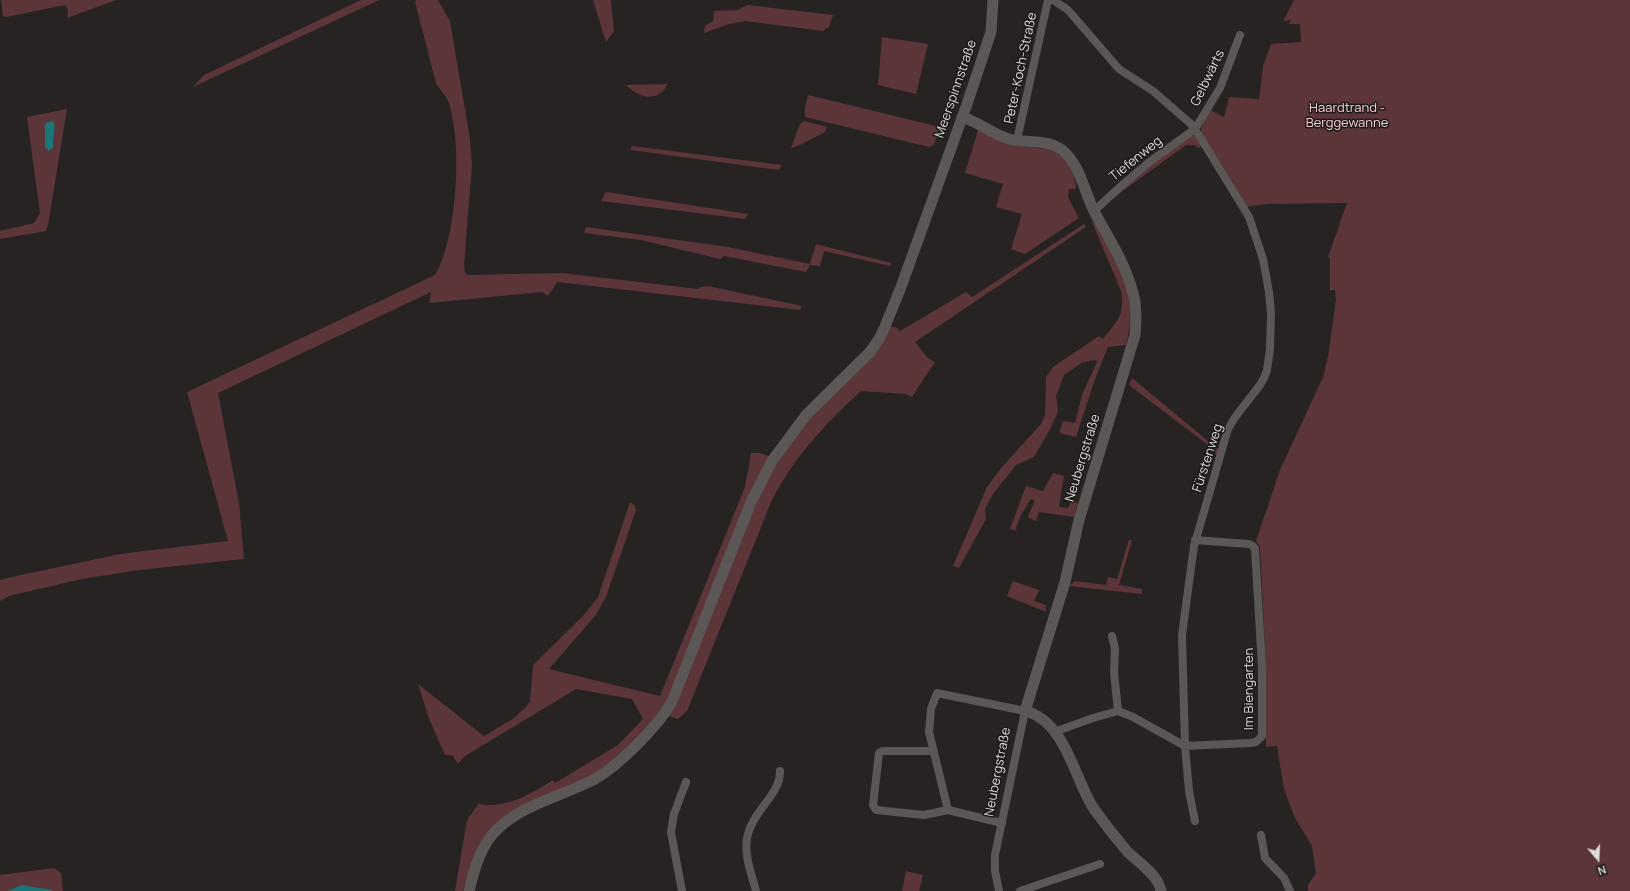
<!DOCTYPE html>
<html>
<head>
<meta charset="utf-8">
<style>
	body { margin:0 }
	#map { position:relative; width:1630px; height:891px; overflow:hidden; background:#272323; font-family:Manrope,sans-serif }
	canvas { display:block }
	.north { position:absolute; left:1578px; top:839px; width:40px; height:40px; -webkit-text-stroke:3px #1e1919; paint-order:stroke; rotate:161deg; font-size:11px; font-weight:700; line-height:16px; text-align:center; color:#dedbdb }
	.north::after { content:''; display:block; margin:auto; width:14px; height:18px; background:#dedbdb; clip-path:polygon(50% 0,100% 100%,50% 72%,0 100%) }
</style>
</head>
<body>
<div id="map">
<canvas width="1630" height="891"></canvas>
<div class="north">N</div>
</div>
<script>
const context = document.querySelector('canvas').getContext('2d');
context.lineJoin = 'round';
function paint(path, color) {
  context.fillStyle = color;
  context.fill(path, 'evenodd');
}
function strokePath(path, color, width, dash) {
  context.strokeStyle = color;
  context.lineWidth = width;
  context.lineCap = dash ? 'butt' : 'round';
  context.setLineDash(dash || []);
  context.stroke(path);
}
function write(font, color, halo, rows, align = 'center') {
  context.font = font + ' Manrope,sans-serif';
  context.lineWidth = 3;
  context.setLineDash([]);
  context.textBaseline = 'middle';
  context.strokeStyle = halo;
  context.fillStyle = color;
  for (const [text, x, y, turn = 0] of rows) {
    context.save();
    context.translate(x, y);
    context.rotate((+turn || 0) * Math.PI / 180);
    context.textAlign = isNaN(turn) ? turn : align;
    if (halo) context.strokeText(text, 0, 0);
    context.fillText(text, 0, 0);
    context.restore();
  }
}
paint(new Path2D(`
	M1,0H116L67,18L68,10L65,5L6,17L3,16Z
	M361,0H379L193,87L204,75Z
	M416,0H438L450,21L470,139L472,165L464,265L465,273L467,275L562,273L698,289L701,287L708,286L802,306L800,310L557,282L548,296L542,292L429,303L431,292L218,393L239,503L244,559L139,570L82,579L9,596L0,601V580L7,578L120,554L228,541L187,392L435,275C456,240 461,155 452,116C451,111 450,105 448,101C446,96 440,90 436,83L415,2Z
	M593,0H611L614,31L606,42Z
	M1294,0H1630V891H1308V885L1316,873L1312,846L1295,818L1284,789L1277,746L1266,747V667L1260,548L1256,541L1280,470L1323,377L1328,357L1336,299L1335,290H1330V258L1328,257L1347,203L1267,204L1245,207L1231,180L1202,134L1201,129L1208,109L1224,117L1229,97L1259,99L1263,66L1271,44L1301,42L1300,24H1289L1291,20L1283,21Z
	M747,5L833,15L829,27L823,31L745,21L729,24L704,33L705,26L713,21L714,11L738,10Z
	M882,37L928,44L916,94L878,85Z
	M668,84C666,86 665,89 662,92C651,102 634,94 626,85Z
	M808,95L940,127L934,145L929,147L805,117V107Z
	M67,109L48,225L46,231L0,239V231L34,223L40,213L27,117Z
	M804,121L827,127L825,132L800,145L791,148L800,124Z
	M978,130C990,135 1002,142 1015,145C1038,150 1058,144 1071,169C1074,176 1076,181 1076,189H1069L1068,197L1079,218L1025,254L1011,249L1022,214L996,207L1003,184L965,173Z
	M1192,135L1196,137L1202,145L1199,148L1194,145H1186L1124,190L1103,207L1125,184Z
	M632,146L782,165L779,170L630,150Z
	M606,192L748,214L745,219L601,201Z
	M1092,222L1095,223C1110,251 1132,284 1131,317C1130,326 1128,336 1126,345L1108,347L1094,382L1076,437L1060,433V430L1063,421L1075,423L1082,395L1097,362L1096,360L1083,362L1064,375L1056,396L1058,411L1052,426L1034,457L1016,465L993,494L985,509L986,519L959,568L953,566L987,487L1002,467L1041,424L1045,415L1046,377L1053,367L1099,336L1103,339C1117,321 1125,316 1121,291Z
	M1084,224L1086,227L915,342L928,358L935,362L912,397L906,394L861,391C825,424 795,456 772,500L687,711L678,719L669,716L764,484L802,425L889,327H896L900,331L966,292L972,297Z
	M586,227L728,247L810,264L816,244L891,263L890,266L824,251L820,266L810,265L806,272L724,256L720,259L641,240L584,233Z
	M1132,378L1219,450L1217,456L1213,449L1129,385Z
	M751,453H760L771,457L668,700L653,723L597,775L512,814L469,873L463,891H455L467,820L479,803C483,806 488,805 494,805C518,802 532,793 553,780L555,783L618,745L643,719L632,699L576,689L465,756L458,764L452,755H445L429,719L418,684L484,736L514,718L526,707L530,701L533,665L583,616L598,597L630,502L634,505L636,510L606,597L595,616L549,669L660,696L745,487Z
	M1053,473L1064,476L1059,507L1068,508L1072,500L1078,503L1074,517L1039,512L1036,521L1029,518L1028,516L1034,503V500L1031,499L1021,515L1016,528L1017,531L1010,529L1026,486L1043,491Z
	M1129,540H1132L1119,585L1142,589V594L1069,586L1075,581L1106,585L1108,577L1117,579Z
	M1013,581L1039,590L1034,601L1046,605V612L1007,596Z
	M54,868L61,873L63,891H0V875Z
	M906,871L923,875L919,891H902Z`), '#5b3538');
paint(new Path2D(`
	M53,121C57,128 52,139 53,147L49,151L45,147V126L46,123Z
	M21,885L52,890V891H8Z`), '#1b767a');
strokePath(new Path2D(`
	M1053,0L1068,10L1119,69L1153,91L1191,124L1200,137L1249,217L1263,259L1269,292L1271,313L1270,349L1267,370L1264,378L1260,385L1236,416L1228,429L1194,546L1182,635L1185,746L1189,791L1195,821
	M1017,140L1048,0
	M1094,211L1120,187L1148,163L1195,129L1220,88L1240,35
	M1112,636L1115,649L1114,672L1118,711
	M1054,732L1093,718L1118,711L1133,717L1185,746L1250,743L1256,742L1262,736V666L1255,549L1253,546L1249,544L1195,540
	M934,751H882L879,753L873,805L876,810L924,815L948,810L1002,823
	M948,810L929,732L931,709L937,693L1025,711L995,855V871L999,891
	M1261,835L1265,858L1284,878L1290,891
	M682,891L671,832L674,814L686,782
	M756,891C752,875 744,856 747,839C751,811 781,795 780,771
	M1020,891L1100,864`), '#5c5757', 8);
strokePath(new Path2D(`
	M962,117C979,122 992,134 1009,139C1025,143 1047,139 1062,150C1080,164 1084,191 1094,211C1108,238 1126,264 1133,293C1137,307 1136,321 1135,335L1079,520L1065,582L1025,711C1066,721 1074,779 1094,809C1104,823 1115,837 1126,850C1137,862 1158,874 1161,891
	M469,891C474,871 479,851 492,835C517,805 561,797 595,779C618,766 662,723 673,699L751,502L772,461L806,415L870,352L879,339L884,329L901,287L967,104L991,32L993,0`), '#5c5757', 11);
write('13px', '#dedbdb', '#1e1919', [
	["Peter-Koch-Straße",1021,68,-78],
	["Gelbwärts",1208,78,-64],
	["Meerspinnstraße",956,89,-71],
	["Tiefenweg",1136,159,-39],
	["Neubergstraße",1083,458,-73],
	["Fürstenweg",1208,458,-72],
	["Im Biengarten",1249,689,-90],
	["Neubergstraße",998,772,-79]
]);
write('13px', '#f7d0d2', '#1e1919', [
	["Haardtrand -",1347,108],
	["Berggewanne",1347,123]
]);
</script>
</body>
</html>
